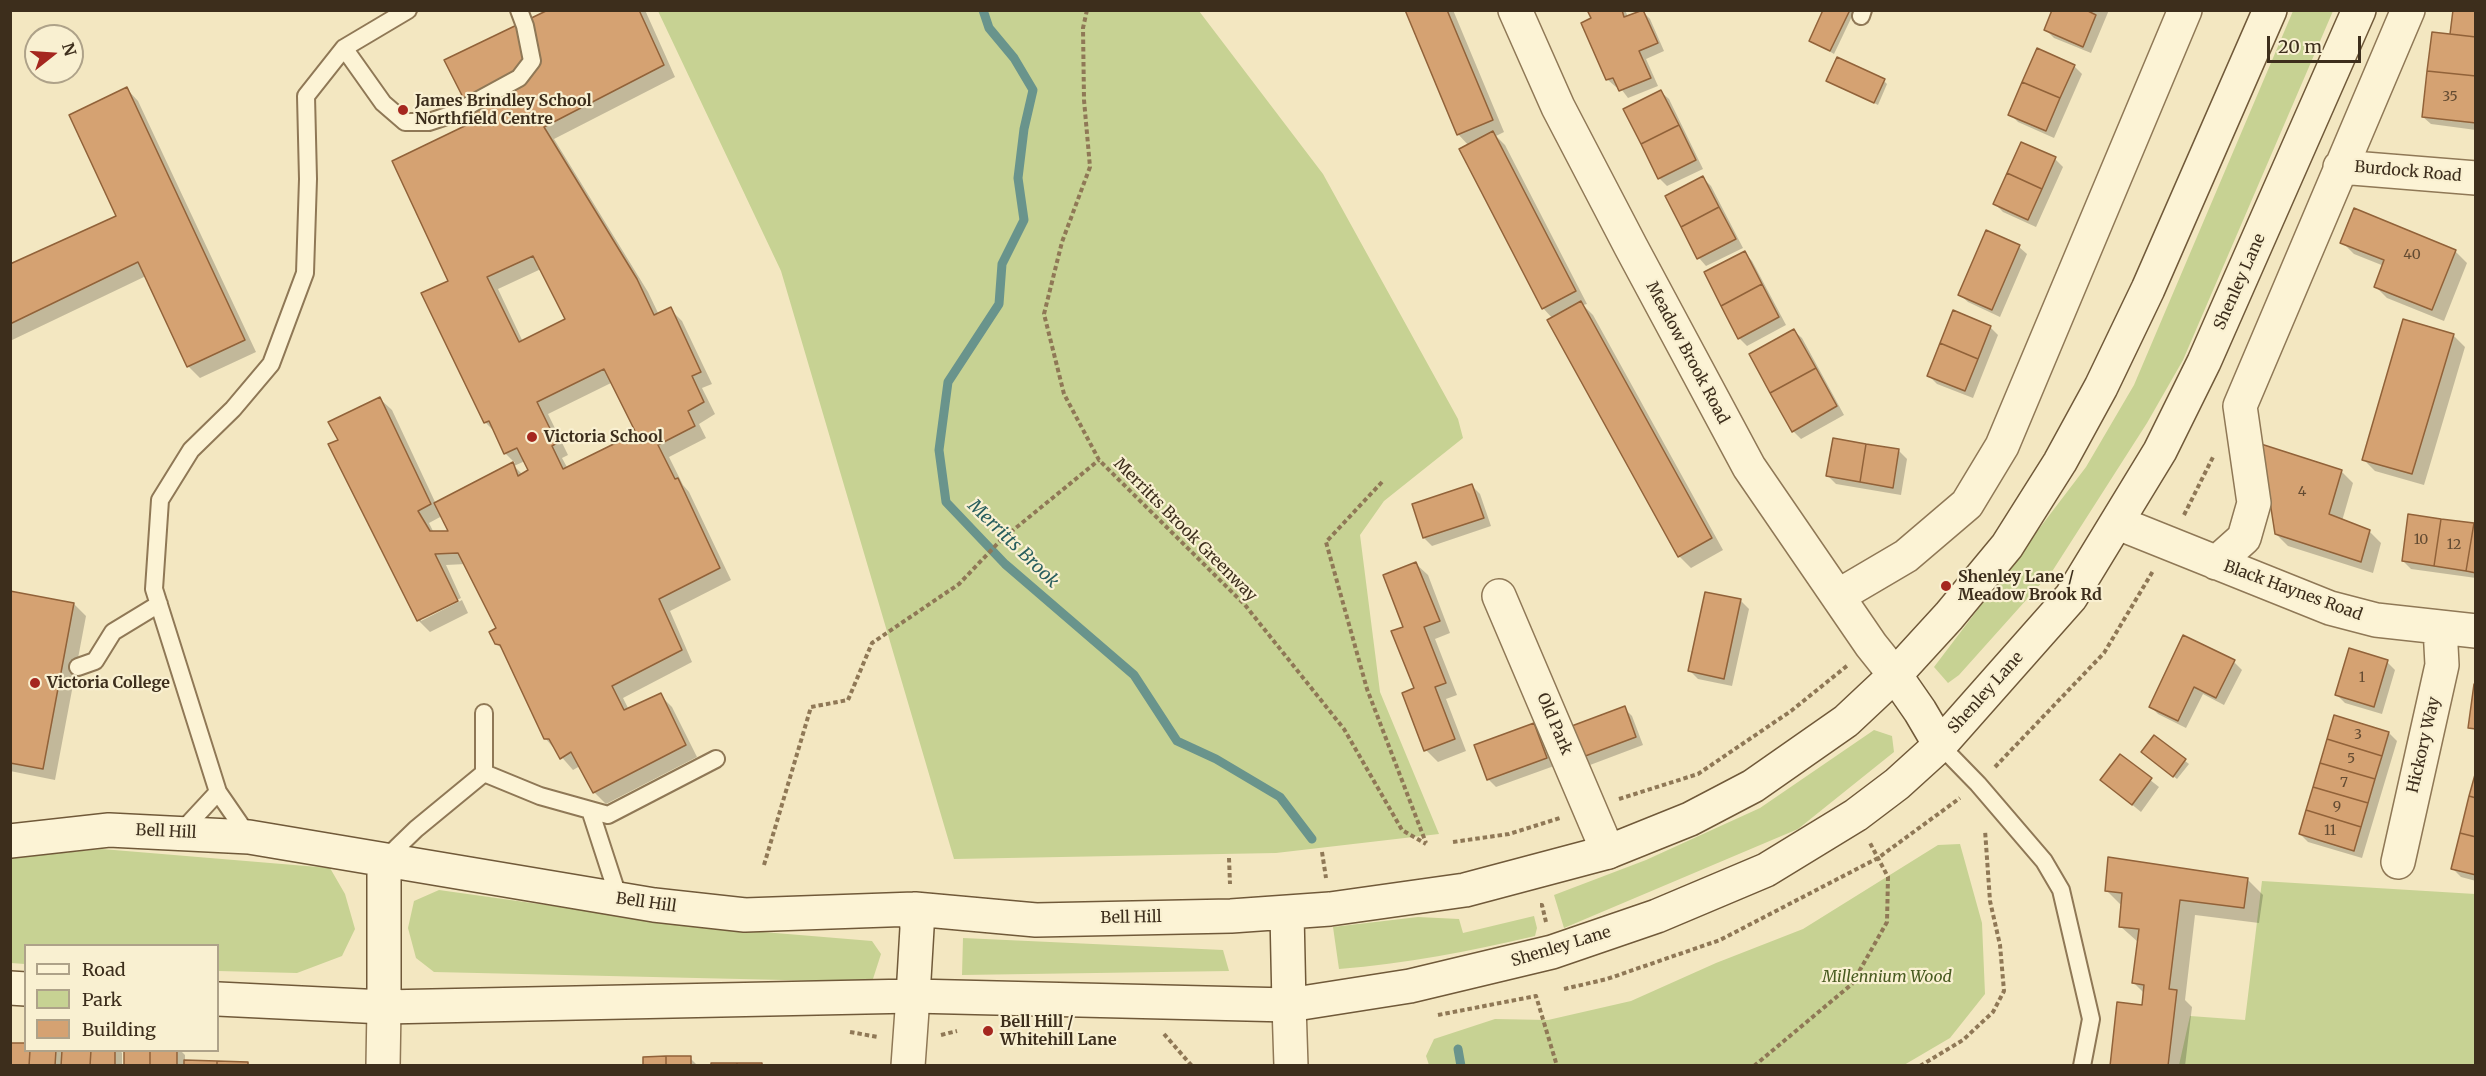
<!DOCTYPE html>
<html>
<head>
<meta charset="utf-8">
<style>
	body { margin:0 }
	#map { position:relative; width:2486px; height:1076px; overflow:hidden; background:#f3e7c1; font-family:Merriweather,serif }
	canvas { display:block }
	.frame { position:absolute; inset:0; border:12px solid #3d2e1c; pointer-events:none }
	.legend { position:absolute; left:24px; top:944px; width:195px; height:108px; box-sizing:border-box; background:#f9f0d1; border:2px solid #aea289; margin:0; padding:8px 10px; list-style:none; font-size:18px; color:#3d2e1c }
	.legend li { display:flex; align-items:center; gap:12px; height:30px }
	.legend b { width:30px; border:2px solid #aea289 }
	.north { position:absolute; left:24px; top:24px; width:60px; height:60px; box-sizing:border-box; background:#f9f0d1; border:2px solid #aea289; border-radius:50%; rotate:73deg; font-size:16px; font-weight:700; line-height:24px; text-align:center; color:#3d2e1c }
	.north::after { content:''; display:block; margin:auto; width:21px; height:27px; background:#a5271f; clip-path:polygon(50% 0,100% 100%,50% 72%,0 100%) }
	.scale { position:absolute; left:2267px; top:36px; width:94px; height:27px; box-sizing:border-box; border:3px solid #3d2e1c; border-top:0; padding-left:8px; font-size:18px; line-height:21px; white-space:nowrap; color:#3d2e1c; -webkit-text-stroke:4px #f9f0d1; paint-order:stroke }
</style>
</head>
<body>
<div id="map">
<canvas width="2486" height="1076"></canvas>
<div class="frame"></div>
<ul class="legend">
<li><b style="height:8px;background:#fcf3d5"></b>Road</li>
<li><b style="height:16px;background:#c7d293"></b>Park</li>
<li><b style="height:16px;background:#d5a272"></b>Building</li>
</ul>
<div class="north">N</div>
<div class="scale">20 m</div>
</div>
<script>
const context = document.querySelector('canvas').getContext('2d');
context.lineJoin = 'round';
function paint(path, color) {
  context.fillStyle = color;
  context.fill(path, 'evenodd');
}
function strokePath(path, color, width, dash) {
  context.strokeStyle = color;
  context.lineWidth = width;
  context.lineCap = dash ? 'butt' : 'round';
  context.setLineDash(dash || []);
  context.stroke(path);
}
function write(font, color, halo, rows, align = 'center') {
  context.font = font + ' Merriweather,serif';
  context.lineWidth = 4.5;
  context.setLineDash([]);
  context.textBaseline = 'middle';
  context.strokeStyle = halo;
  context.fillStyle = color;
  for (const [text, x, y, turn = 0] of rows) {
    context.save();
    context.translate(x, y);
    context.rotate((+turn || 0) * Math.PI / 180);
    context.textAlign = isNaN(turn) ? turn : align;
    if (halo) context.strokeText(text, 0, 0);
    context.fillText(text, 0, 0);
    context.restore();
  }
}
paint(new Path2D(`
	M658,11H1199L1323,174L1458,419L1463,438L1384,501L1360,535L1380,692L1439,834L1276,853L954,859L781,271Z
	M2293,11H2333L2183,360L2147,423L2053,570L1959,675L1948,683L1934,667L2086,467L2134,385Z
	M1874,730L1892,736L1894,752L1798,829L1564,928L1554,895L1646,860L1760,808Z
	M1960,844L1982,923L1985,994L1950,1038L1904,1065H1429L1426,1056L1434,1039L1495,1019L1548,1020L1631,1001L1716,963L1803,929L1938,845Z
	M102,849L330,868L345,894L355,929L342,956L297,973L218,971V946H26L25,964L11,963V858Z
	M2262,881L2475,894V1065H2179L2190,1016L2245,1020Z
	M439,890L703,927L872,941L881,954L872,982L434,972L416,958L408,928L414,901Z
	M1534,916L1537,928L1535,936C1471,951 1405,964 1339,969L1333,927L1418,917L1459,919L1463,933Z
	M963,938L1223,950L1229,971L962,975Z`), '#c7d293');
paint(new Path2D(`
	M551,10H645L675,77L554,139L648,292L659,315L670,309L682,321L712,384L702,388L715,414L699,424L706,438L669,457L683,485L689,492L731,580L670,611L692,662L623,698L629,710L660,695L672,707L697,757L606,804L594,792L580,766L573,770L545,738L505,652L496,643L498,628L466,564L446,565L461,598L421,618V621L462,600L468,613L430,632L418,620L340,441L380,399L392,410L436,504L515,463L505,453L496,433L485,422L450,282L477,122ZM541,269L567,319L523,342L498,289ZM613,382L638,434L568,469L562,458L568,455L548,414ZM525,461L530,470L523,475L514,466ZM442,516L450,533H434L429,523Z
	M1406,10H1453L1504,132L1496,136L1505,145L1587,304L1583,305L1593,315L1723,550L1691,568L1679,556L1553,319L1543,308L1469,146L1458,134Z
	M1589,10H1625L1628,17L1642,11L1650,19L1664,51L1646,59L1658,86L1628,98L1619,86L1616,87L1608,80Z
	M1825,10H1855L1834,54L1810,40Z
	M2054,10H2109L2091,53L2054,38L2046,30Z
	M2454,10H2476V130L2431,124L2423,117L2451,36Z
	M2074,66L2082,74L2054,138L2018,122L2010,114Z
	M1828,80L1884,81L1887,84L1878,105Z
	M127,89L138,101L256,352L200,378L188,366L146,276L10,341V261L12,264L118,217Z
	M1661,92L1669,99L1703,169L1667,186L1659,178Z
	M2055,159L2063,167L2036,227L2003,212L1995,204Z
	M1703,178L1711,186L1743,248L1706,266L1699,258L1667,196Z
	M2342,242L2455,251L2467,263L2444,321L2387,298L2375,286L2384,266L2354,254Z
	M2019,247L2027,254L2000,317L1968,302L1960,295Z
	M1745,253L1752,261L1786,325L1747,346L1739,338Z
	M1990,327L1998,335L1973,398L1937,384L1929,376Z
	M1794,331L1802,338L1844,415L1801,439L1793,431Z
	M2453,335L2465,347L2424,485L2375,471L2363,459Z
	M1899,451L1907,459L1901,495L1836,484L1828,476Z
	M2341,471L2353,483L2342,521L2369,531L2381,543L2373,573L2288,546L2276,534Z
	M1472,486L1480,494L1491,526L1432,546L1424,538L1414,505Z
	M2476,525V578L2411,569L2403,561Z
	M1416,564L1428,575L1450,633L1435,639L1457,695L1446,699L1466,751L1438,762L1426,750L1416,689Z
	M10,592L74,604L86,616L55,780L10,771Z
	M1706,593L1741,601L1749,609L1732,686L1698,679L1690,671Z
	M2234,662L2242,670L2224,705L2203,694L2186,728L2158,714L2150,706Z
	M2387,662L2395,670L2382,714L2345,703L2337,695Z
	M1624,708L1632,716L1643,745L1590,765L1582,757Z
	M1534,724L1541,732L1554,766L1496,787L1488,779Z
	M2389,733L2397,741L2362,858L2308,842L2300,834Z
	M2154,737L2189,764L2177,779L2147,756Z
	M2120,756L2159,787L2141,812L2102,780Z
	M2476,777V881L2461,877L2453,869Z
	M2247,879L2263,895L2259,923L2195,915L2185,1000L2192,1007L2185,1066H2111L2143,1006L2145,994L2134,983L2138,942L2120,926L2122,906L2106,890Z
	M26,1050H60L63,1053V1050H120L122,1053V1066H10Z
	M126,1050H180L185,1055V1061L248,1063L250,1066H125Z
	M690,1058L698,1066H644Z`), '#0003');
strokePath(new Path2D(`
	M983,10L989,28L1014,58L1033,90L1024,129L1018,178L1024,220L1002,264L999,304L948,382L939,450L946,502L1005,564L1134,675L1177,741L1216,759L1280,797L1312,839
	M1458,1049L1461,1066`), '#69948c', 9);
const building = new Path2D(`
	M548,10H639L664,65L544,127L637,279L654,315L671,307L701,372L692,376L704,402L688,411L695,426L658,445L675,479L678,478L720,568L659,599L682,650L612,686L624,710L661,693L686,745L593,793L571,752L560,759L549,739H544L500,645L495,644L489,632L496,628L458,553L435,554L458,601L417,621L328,444L338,440L328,422L380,397L431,504L418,511L430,531H448L434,503L513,462L518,476L528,470L517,448L504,454L489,421L484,423L421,293L448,281L392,161L475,121L444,60ZM533,256L565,319L519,342L487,277ZM604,369L636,433L563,469L552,446L557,443L537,402Z
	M1405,10H1447L1493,120L1457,135Z
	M1587,10H1622L1624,17L1643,10L1658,43L1639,51L1651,78L1619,91L1613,78L1606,80L1581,23L1591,18Z
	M1823,10H1850L1830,51L1809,41Z
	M2052,10H2086L2096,15L2083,47L2044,30Z
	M2453,10H2476V37L2450,34Z
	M2432,32L2476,37V76L2427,71Z
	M2037,48L2075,65L2060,98L2022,82Z
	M1837,57L1885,79L1874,103L1826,81Z
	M2427,71L2476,76V123L2422,117Z
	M2022,82L2060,98L2046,131L2008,115Z
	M127,87L245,340L187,367L138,262L10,324V264L116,216L69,115Z
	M1661,90L1679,125L1641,144L1623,109Z
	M1679,125L1696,160L1658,179L1641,144Z
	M1493,131L1576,291L1542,309L1459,149Z
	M2021,142L2056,157L2042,189L2007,173Z
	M2007,173L2042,189L2028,220L1993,204Z
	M1703,176L1719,207L1681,227L1665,196Z
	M1719,207L1736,239L1697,259L1681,227Z
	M2354,208L2456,250L2432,310L2374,287L2384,260L2340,243Z
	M1986,230L2020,245L1992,310L1958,295Z
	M1745,251L1762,284L1721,306L1704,272Z
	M1762,284L1779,317L1738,339L1721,306Z
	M1581,301L1712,538L1678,557L1547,320Z
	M1953,310L1991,326L1978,359L1940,343Z
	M2403,319L2454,334L2412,474L2362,460Z
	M1794,329L1816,368L1770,393L1749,354Z
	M1940,343L1978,359L1965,391L1927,376Z
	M1816,368L1837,406L1792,432L1770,393Z
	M1833,438L1866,444L1860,482L1826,476Z
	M1866,444L1899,449L1893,488L1860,482Z
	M2261,444L2342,470L2329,514L2370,530L2361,562L2275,534Z
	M1472,484L1484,518L1423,538L1412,504Z
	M2408,514L2441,519L2434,566L2402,561Z
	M2441,519L2474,523L2466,571L2434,566Z
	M2474,523L2476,524V573L2466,571Z
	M1416,562L1440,621L1424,627L1446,683L1435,687L1455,739L1424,751L1402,693L1414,688L1391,631L1403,627L1383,575Z
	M10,591L74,603L43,769L10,763Z
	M1705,592L1741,599L1724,679L1688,671Z
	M2183,635L2235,660L2216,698L2194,687L2178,721L2149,707Z
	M2349,648L2388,660L2374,707L2335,695Z
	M2474,684H2476V729L2468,728Z
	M1625,706L1636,737L1580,758L1569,727Z
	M2334,715L2389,732L2382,756L2327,739Z
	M1534,723L1547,758L1487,780L1474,745Z
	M2154,735L2186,759L2173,777L2141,752Z
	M2327,739L2382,756L2375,779L2320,763Z
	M2120,754L2152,778L2132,805L2100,780Z
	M2320,763L2375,779L2368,803L2313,787Z
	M2476,771V798L2469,796Z
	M2313,787L2368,803L2361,827L2306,810Z
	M2469,796L2476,798V837L2460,833Z
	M2306,810L2361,827L2354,851L2299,834Z
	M2460,833L2476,837V875L2451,869Z
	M2108,857L2248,878L2244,908L2180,900L2169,989L2177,990L2168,1066H2110L2117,1002L2142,1005L2144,985L2132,983L2139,929L2119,927L2122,893L2105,891Z
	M10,1043H26V1050H30L29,1066H10Z
	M30,1050H56L55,1066H29Z
	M62,1050H91L90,1066H61Z
	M91,1050H115V1066H90Z
	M124,1050H150V1066H124Z
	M150,1050H177V1066H150Z
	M666,1056H691V1066H666Z
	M666,1056V1066H643V1057Z
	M184,1060L217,1061V1066H184Z
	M217,1061L248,1062V1066H217Z
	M711,1063H737V1066H711Z
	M737,1063H762V1066H737Z`);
paint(building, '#d5a272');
strokePath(building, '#916239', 1.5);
const service = new Path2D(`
	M1861,16L1863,10
	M344,48L383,103L405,122H429L453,114L519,78L532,61L525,26L519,10
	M78,667L95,661L113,632L159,604
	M1940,745L1978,784L2044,861L2061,890L2091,1019L2082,1066
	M484,773L540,796L608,815L716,759
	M590,810L619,899
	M180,833L218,792
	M249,837L218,792L154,589L160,500L191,450L233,409L271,364L305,273L308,179L306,96L344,48L408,10
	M384,860L416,829L484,773V713`);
const minor = new Path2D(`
	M1515,10L1558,107L1631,247L1749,467L1871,645L1895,675
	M2340,167L2476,178
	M2118,523L2330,608L2376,620L2476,631
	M2216,563L2244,538L2254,503L2240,406L2408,10
	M1499,596L1608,852
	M1838,596L1906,556L1967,504L2002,446L2185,10
	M2398,862L2442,665L2440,627
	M1289,1005L1291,1066
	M383,1066L384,1007
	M908,1066L913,996`);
const secondary = new Path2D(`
	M1895,675L1920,711L1940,745
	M10,841L109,830L249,837L654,905L745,915L915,909L1036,920L1231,916L1330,909L1465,890L1608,852L1690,819L1753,786L1846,721L1895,675L1949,616L2007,546L2060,462L2101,387L2148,289L2270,10
	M384,861V1007
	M1287,913L1289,1005
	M10,988L26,989
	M913,996L917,928L915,909
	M218,999L384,1007L913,996L1289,1005L1410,986L1552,952L1657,916L1766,870L1856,815L1897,784L1940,745L2071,597L2160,451L2204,362L2359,10`);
strokePath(service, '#8f7856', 20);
strokePath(minor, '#8f7856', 36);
strokePath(secondary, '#705939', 36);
strokePath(new Path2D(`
	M1087,10L1083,28L1084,100L1090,167L1062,242L1044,314L1064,394L1099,460L1245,605L1344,729L1402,830L1426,844
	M1382,482L1326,542L1367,689L1426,843
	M2184,515L2213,457
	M1995,767L2104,653L2153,571
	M1619,799L1698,774L1791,711L1848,665
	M1453,842L1509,834L1560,818
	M1322,852L1326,878
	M1229,858L1230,884
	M764,865L811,707L848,700L872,643L959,584L1001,540L1099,460
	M1540,905H1542L1546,922
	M1564,989L1607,979L1720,940L1878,858L1960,798
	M1438,1015L1536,996L1557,1066
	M850,1032L878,1037
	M1164,1034L1192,1066
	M941,1035L957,1031
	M1754,1066L1852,984L1887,922L1888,877L1870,843
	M1920,1066L1963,1040L1993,1012L2004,991L2000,945L1990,901L1985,830`), '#8f7856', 4, [4.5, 3]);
strokePath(service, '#fcf3d5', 16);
strokePath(minor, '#fcf3d5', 33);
strokePath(secondary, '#fcf3d5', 33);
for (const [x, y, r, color] of [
	[403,110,6,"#a5271f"],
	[532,437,6,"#a5271f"],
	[1946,586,6,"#a5271f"],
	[35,683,6,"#a5271f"],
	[988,1031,6,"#a5271f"]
]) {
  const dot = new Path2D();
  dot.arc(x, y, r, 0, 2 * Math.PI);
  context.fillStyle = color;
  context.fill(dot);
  strokePath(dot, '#f9f0d1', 2);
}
write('14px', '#634b32', null, [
	["35",2450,97],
	["40",2412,255],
	["4",2302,492],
	["10",2421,540],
	["12",2454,545],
	["1",2362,678],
	["3",2358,735],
	["5",2351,759],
	["7",2344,783],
	["9",2337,807],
	["11",2330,831]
]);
write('bold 16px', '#3d2e1c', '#f9f0d1', [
	["James Brindley School",415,101],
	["Northfield Centre",415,119],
	["Victoria School",544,437],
	["Shenley Lane /",1958,577],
	["Meadow Brook Rd",1958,595],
	["Victoria College",47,683],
	["Bell Hill /",1000,1022],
	["Whitehill Lane",1000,1040]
], 'left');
write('16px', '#3d2e1c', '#f9f0d1', [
	["Burdock Road",2408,172,5],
	["Shenley Lane",2240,282,-66],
	["Meadow Brook Road",1687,353,62],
	["Merritts Brook Greenway",1185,530,45],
	["Black Haynes Road",2293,591,20],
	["Shenley Lane",1986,693,-48],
	["Old Park",1554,724,67],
	["Hickory Way",2424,745,-77],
	["Bell Hill",166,832,3],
	["Bell Hill",646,903,8],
	["Bell Hill",1131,918,-1],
	["Shenley Lane",1561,947,-17]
]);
write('italic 16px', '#485b20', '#f9f0d1', [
	["Millennium Wood",1887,977]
]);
write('italic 18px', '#295e5e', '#f9f0d1', [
	["Merritts Brook",1013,544,44]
]);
</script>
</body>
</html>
